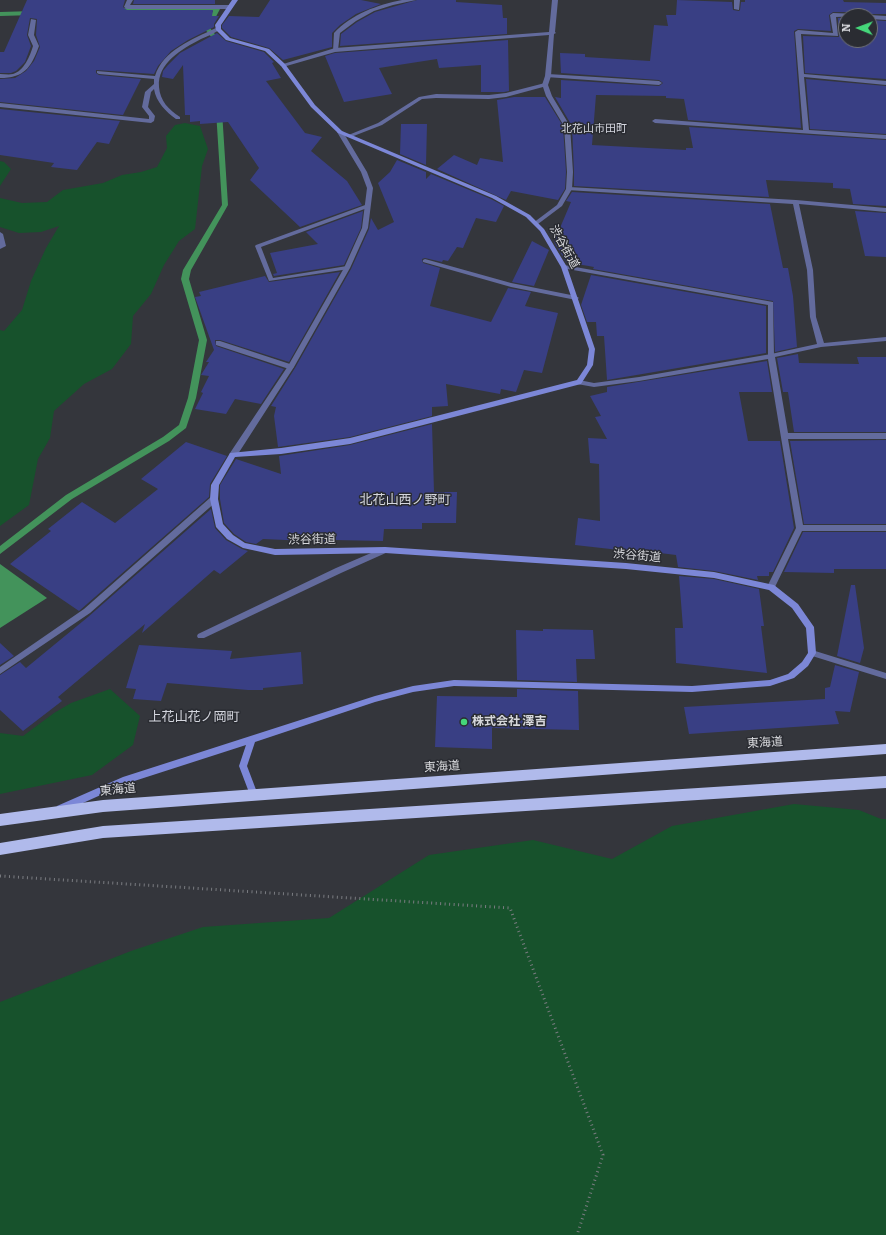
<!DOCTYPE html>
<html>
<head>
<meta charset="utf-8">
<style>
	body { margin:0 }
	#map { position:relative; width:886px; height:1235px; overflow:hidden; background:#34363c; font-family:Bitter,serif }
	canvas { display:block }
	.north { position:absolute; left:838px; top:8px; width:40px; height:40px; box-sizing:border-box; background:#2a2c32; border:1px solid #6f7176; border-radius:50%; rotate:271deg; font-size:11px; font-weight:700; line-height:16px; text-align:center; color:#d7d8dc }
	.north::after { content:''; display:block; margin:auto; width:14px; height:18px; background:#45d77a; clip-path:polygon(50% 0,100% 100%,50% 72%,0 100%) }
</style>
</head>
<body>
<div id="map">
<canvas width="886" height="1235"></canvas>
<div class="north">N</div>
</div>
<script>
const context = document.querySelector('canvas').getContext('2d');
context.lineJoin = 'round';
function paint(path, color) {
  context.fillStyle = color;
  context.fill(path, 'evenodd');
}
function strokePath(path, color, width, dash) {
  context.strokeStyle = color;
  context.lineWidth = width;
  context.lineCap = dash ? 'butt' : 'round';
  context.setLineDash(dash || []);
  context.stroke(path);
}
function write(font, color, halo, rows, align = 'center') {
  context.font = font + ' Bitter,"Noto Sans JP",serif';
  context.lineWidth = 3;
  context.setLineDash([]);
  context.textBaseline = 'middle';
  context.strokeStyle = halo;
  context.fillStyle = color;
  for (const [text, x, y, turn = 0] of rows) {
    context.save();
    context.translate(x, y);
    context.rotate((+turn || 0) * Math.PI / 180);
    context.textAlign = isNaN(turn) ? turn : align;
    if (halo) context.strokeText(text, 0, 0);
    context.fillText(text, 0, 0);
    context.restore();
  }
}
paint(new Path2D(`
	M185,123L200,126L208,149L202,166L195,229L179,241L164,265L151,294L133,316L131,344L112,369L84,384L54,411L50,438L38,459L29,505L0,526V330L4,331L22,310L31,281L46,248L59,226L41,232L19,233L0,227V198L22,203L47,202L63,190L103,183L122,175L141,172L157,167L167,148L166,136L175,125Z
	M0,161L4,162L11,169L0,186Z
	M110,689L140,716L133,745L92,775L0,794V733L23,736L54,713L71,703Z
	M794,804L859,810L881,819H886V1235H0V1002L131,951L203,927L329,918L429,855L533,840L612,859L672,826Z`), '#17522c');
paint(new Path2D(`
	M0,564L47,598L0,628Z`), '#43935b');
paint(new Path2D(`
	M219,8L220,9L210,28L218,38V47L215,49L212,47V38L204,28L213,11L118,12L115,10L118,8Z
	M0,12L34,11L37,13L34,15L0,16Z
	M219,109L222,111L228,205L191,270L189,279L207,340L196,398L186,428L169,441L72,499L0,554V546L66,495L163,437L179,425L188,398L199,340L181,279L183,270L222,205L216,111Z`), '#43935b');
paint(new Path2D(`
	M27,0H125L123,7L127,10H213L212,16H219L214,24V27L188,40L171,51L158,66L154,74L96,70V73L99,75L141,79L123,115L0,102V79L15,78L26,71L34,61L40,47L36,35L37,19L30,18L27,35L31,46L25,62L16,71L11,73H0V52H4Z
	M134,0H215V4H133Z
	M270,0H361L381,4L356,14L340,25L332,33V47L283,60L269,48L231,37L222,28V25L229,16L259,17Z
	M417,0H456V2L502,5L503,18H507V34L340,46L341,34L357,22L375,12Z
	M677,0L732,2L733,10L739,11L740,10L741,2H745V0H843L844,2L886,3V14H870L867,16H861L857,12H833L829,15L831,31L798,29L794,31L801,128L688,120L684,99L666,98V96L596,95L592,145L686,150V148H693L689,127L886,140V206L853,204L850,189L833,188V183L766,180L769,197L574,186V172L572,126L555,97L561,98V80L659,86L663,83L659,80L561,73L560,53L585,54V57L650,61L654,25L668,26L666,15H676Z
	M838,18H846V40H870V20L886,21V79L805,73L803,36L839,37Z
	M217,33L226,41L264,52L274,62L272,63L281,78L266,81L305,133L322,137L311,151L347,181L362,205L300,227L250,180L259,168L228,122L200,124V121L190,122V115H185L183,65L173,79L162,77L163,71L168,65L180,53Z
	M508,40L509,91L504,92H481V65L439,68L437,59L379,68L392,94L344,102L325,56L335,53Z
	M806,79L886,86V134L810,129Z
	M514,97H545L563,126L566,172L565,189L558,200L511,191L506,200L437,169L454,155L477,165L480,158L503,162L497,100Z
	M0,109L120,121L109,144L97,142L77,170L51,167L54,163L0,155Z
	M401,124H427L426,165L400,154Z
	M397,160L426,172V179L431,174L491,199L504,206L496,222L476,218L463,248L457,247L448,261L443,260L442,262L425,258L422,259L423,263L440,268L430,306L491,322L508,288L531,292L525,306L558,313L542,373L524,370L516,392L501,389L500,394L446,384L448,406L432,407V416L350,437L278,447L274,416L276,407L271,406L295,368L351,269L369,229L371,218L378,230L394,222L378,183L390,172Z
	M572,192L770,204L783,268H788L793,296L797,347L775,352L773,301L593,269L594,267L566,262L554,242L571,202L566,201Z
	M363,211L361,228L344,265L274,276L273,274L277,273L270,253L318,244L306,232Z
	M855,211L886,213V257L865,256Z
	M532,241L549,250L534,286L512,282Z
	M340,272L289,362L220,340H215L216,346L284,369L261,404L235,399L226,414L195,409L203,393L201,392L209,376L201,375L209,362H206L214,350L195,297L201,296L199,292L265,276L269,282Z
	M591,275L766,306V353L607,380L604,336H597L596,322H587L581,305Z
	M798,354L799,363L859,364L857,357H886V432H794L788,392H783L777,358Z
	M767,361L772,392H739L748,441H780L794,528L773,572H769V576H757L758,580L714,571L678,567L676,555L628,549V551L575,545L578,518L600,521L599,464L590,463L588,438L607,439L595,417L601,416L590,396L607,392V387Z
	M432,424L434,492H457L456,523H422V529H384L383,541L333,540L332,542L263,539L256,544L246,542L234,534L224,523L220,499V485L236,459L281,474L279,456L350,445Z
	M886,440V524H804L790,441Z
	M186,442L227,456L210,484L209,497L79,611L10,564L51,531L48,529L82,502L115,523L158,489L141,479Z
	M211,509L215,528L226,540L242,549L248,551L220,574L214,570L142,633L145,624L58,697L62,701L23,731L0,710V675L20,662L26,668L88,617Z
	M803,532H886V569H834V573L784,572Z
	M679,576L714,579L759,589L764,626H761L767,673L676,663L675,628H683Z
	M851,585H855L864,648L860,663L837,656Z
	M543,629L593,630L595,659H576L577,682L517,680L516,630L543,631Z
	M0,643L14,656L0,665Z
	M139,645L232,651L230,659L301,652L303,684L263,688V690H248L167,683L161,701L133,699L136,689L126,688Z
	M835,665L859,672L850,712L835,711L839,724L689,734L684,707L825,699V688L830,687Z
	M517,689L578,691L579,730L492,728V749L435,747L437,696L517,697Z`), '#393f84');
strokePath(new Path2D(`
	M0,876L510,908L603,1155L577,1235`), '#7a7c81', 3, [1, 3.5]);
paint(new Path2D(`
	M127,0H133L130,5H230L233,7L230,9H127L124,7Z
	M402,0H416L393,5L374,11L356,21L340,33L338,50L333,51L334,33C352,14 377,5 402,0Z
	M734,0H740L739,10L734,9Z
	M833,13L857,14L860,16L836,17L838,36L801,34L804,74L886,81V85L804,77L809,130L886,135V139L655,123L652,121L655,119L803,130L795,32L798,30L833,33L830,15Z
	M870,15L886,16V20L870,19V16H868Z
	M31,19L36,20L34,35L39,46C31,68 24,78 0,78V74C4,74 9,75 13,74C24,71 30,56 33,46L28,35Z
	M216,28L221,29C215,33 208,36 201,39C182,49 157,63 159,87C160,101 169,110 180,117V119H176C166,112 156,102 154,89L151,92L148,107L155,116L154,121L151,123L0,107V103L149,119V116L142,107L145,92L154,84V79L99,74L97,73V71L155,76C163,50 193,39 216,28Z
	M548,74L659,81L662,83L659,85L546,77V75Z
	M545,83L548,85L552,96L570,126L573,172L572,189L562,206L538,224H534L533,223L557,205L566,189L567,172L564,126L546,96L543,87L506,97L489,99L436,98L422,99L382,125L351,137L346,136L378,123L419,97L436,94L489,95L506,93Z
	M368,204L370,205V207L261,247L273,278L347,266L349,267V269L269,281L255,246L256,245Z
	M0,232L3,234L6,246L0,249Z
	M425,259L511,283L576,296L579,298L576,300L511,287L423,262V260Z
	M564,265L773,302L774,356L771,358L768,356V305L562,268V266Z
	M216,341H220L293,365L294,367L291,369H289L216,345Z
	M214,496L217,497L218,499L217,501L90,613L0,674V667L84,609L211,497Z
	M385,547L389,550L388,552L341,573L204,638H198L197,636L198,634L336,568Z
	M812,650L886,673V679L809,655L808,653L809,651Z`), '#636b9d');
paint(new Path2D(`
	M552,0H558L555,32L556,33L554,34L551,76L548,85L545,87L542,85L545,76L549,35L335,52L283,67L280,65L335,48L549,32Z
	M340,130L343,132L367,172L373,188L368,228L350,268L294,367L236,457H230L229,455L230,453L288,366L344,268L362,228L367,188L361,172L337,132Z
	M569,187L796,200L886,208V212L799,204L813,270L816,317L824,343L886,337V341L821,347L775,357L788,433H886V439H788L803,525H886V531H802L774,589H768L767,587L796,528L768,359L639,381L594,387L577,384L576,382L579,380L594,383L639,377L771,354L817,344L810,317L807,270L793,204L567,190V188Z`), '#636b9d');
paint(new Path2D(`
	M232,0H238L221,25V29L230,38L269,49L285,64L315,105L342,131L496,196L530,215L544,229L567,267L595,349L593,365L581,384L350,444L281,454L235,457L219,485L218,499L223,524L233,535L245,543L275,549L385,547L626,563L714,572L774,585L798,604L814,627L816,653L808,666L794,678L770,686L692,692L454,686L413,692L375,702L255,742L247,766L258,795L257,798L254,799L251,798L250,795L239,766L246,745L125,784L63,812L60,813L57,812L56,809L57,806L123,777L375,696L413,686L454,680L692,686L770,680L788,674L802,662L808,653L806,628L792,608L769,590L714,578L626,569L385,553L275,555L243,548L227,539L216,527L210,499L211,485L230,453L281,448L350,438L577,380L587,365L589,349L561,267L540,231L526,217L492,198L338,133L311,107L281,66L265,51L226,40L216,30L215,25Z`), '#7c87d7');
paint(new Path2D(`
	M886,744V754L103,812L0,826V814L103,800Z
	M886,776V788L103,838L0,855V843L103,826Z`), '#b0baeb');
for (const [x, y, r, color] of [
	[464,722,4,"#45d77a"]
]) {
  const dot = new Path2D();
  dot.arc(x, y, r, 0, 2 * Math.PI);
  context.fillStyle = color;
  context.fill(dot);
  strokePath(dot, '#2a2c32', 1.5);
}
write('11px', '#d4d6de', '#2a2c32', [
	["北花山市田町",594,129]
]);
write('12px', '#d7d8dc', '#2a2c32', [
	["渋谷街道",564,247,61],
	["渋谷街道",312,540,-1],
	["渋谷街道",637,556,5],
	["東海道",765,743,-4],
	["東海道",442,767,-4],
	["東海道",118,790,-5]
]);
write('bold 12px', '#d7d8dc', '#2a2c32', [
	["株式会社 澤吉",472,722]
], 'left');
write('13px', '#d4d6de', '#2a2c32', [
	["北花山西ノ野町",405,500],
	["上花山花ノ岡町",194,717]
]);
</script>
</body>
</html>
